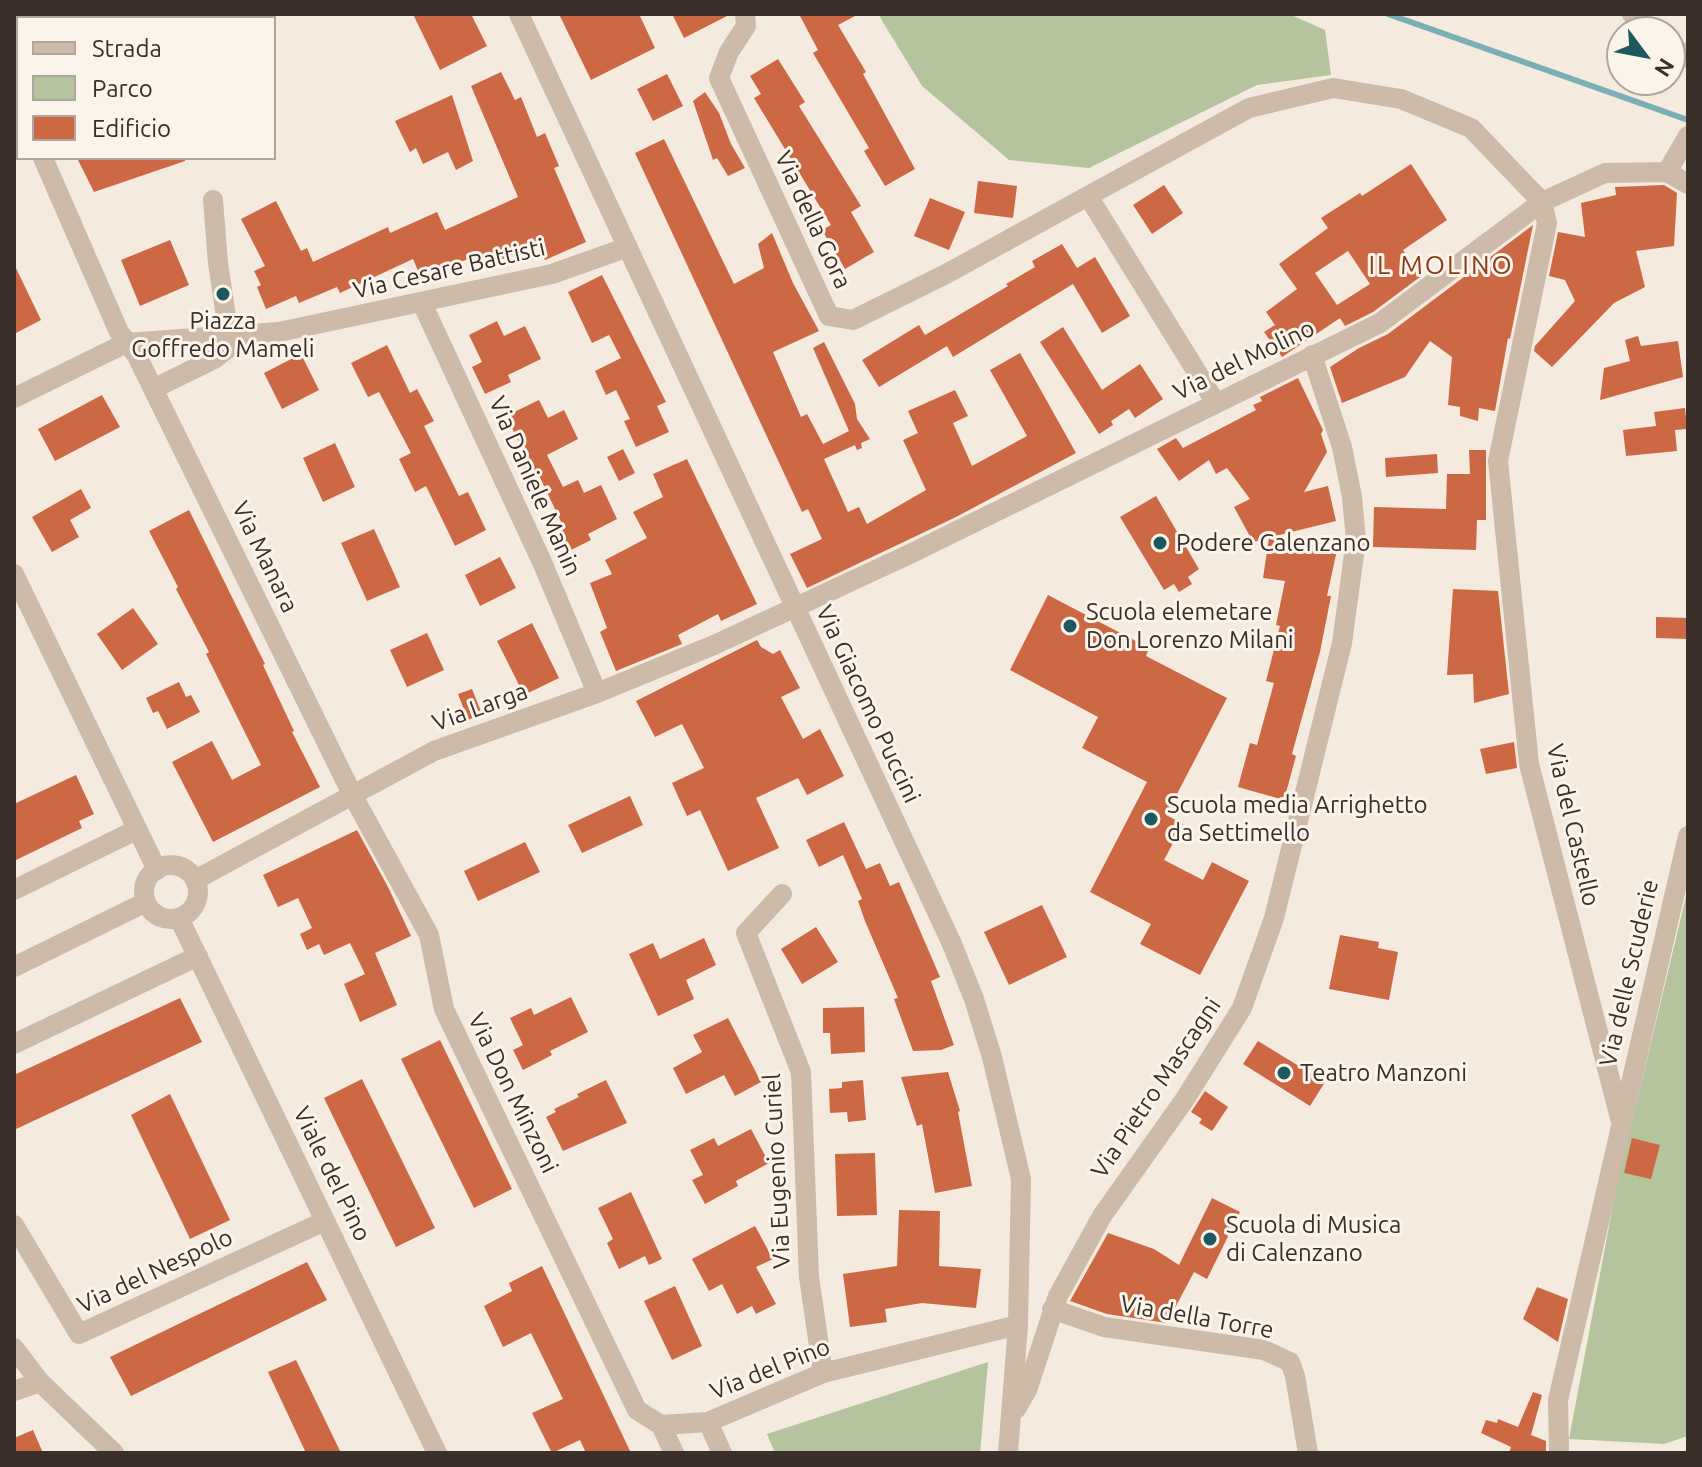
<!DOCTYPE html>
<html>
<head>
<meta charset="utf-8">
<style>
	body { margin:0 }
	#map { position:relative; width:1702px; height:1467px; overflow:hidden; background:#f4eade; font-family:Ubuntu,sans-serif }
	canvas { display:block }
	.frame { position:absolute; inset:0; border:16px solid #3a2f29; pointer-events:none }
	.legend { position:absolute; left:16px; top:16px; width:260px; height:144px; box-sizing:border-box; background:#fbf4eb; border:2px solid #aea59d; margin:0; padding:10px 14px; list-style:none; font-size:24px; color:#3a2f29 }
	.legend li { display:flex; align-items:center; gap:16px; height:40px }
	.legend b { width:40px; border:2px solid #aea59d }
	.north { position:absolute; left:1606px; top:16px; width:80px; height:80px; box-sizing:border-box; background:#fbf4eb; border:2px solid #aea59d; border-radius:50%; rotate:122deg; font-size:22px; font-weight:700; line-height:32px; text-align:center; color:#3a2f29 }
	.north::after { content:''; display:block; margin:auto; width:28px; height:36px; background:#1c585e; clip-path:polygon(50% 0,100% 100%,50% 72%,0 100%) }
</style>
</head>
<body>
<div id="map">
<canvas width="1702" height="1467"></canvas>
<div class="frame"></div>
<ul class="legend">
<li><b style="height:10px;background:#cdbaa9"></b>Strada</li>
<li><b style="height:22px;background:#b6c49d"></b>Parco</li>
<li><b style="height:22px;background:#cc6844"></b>Edificio</li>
</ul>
<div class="north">N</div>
</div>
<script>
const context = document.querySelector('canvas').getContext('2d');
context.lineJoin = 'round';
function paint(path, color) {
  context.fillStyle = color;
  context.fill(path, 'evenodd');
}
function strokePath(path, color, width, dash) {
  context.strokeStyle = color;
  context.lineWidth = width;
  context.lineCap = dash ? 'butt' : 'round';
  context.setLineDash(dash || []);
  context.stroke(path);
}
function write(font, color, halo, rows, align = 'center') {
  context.font = font + ' Ubuntu,sans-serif';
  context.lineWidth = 6;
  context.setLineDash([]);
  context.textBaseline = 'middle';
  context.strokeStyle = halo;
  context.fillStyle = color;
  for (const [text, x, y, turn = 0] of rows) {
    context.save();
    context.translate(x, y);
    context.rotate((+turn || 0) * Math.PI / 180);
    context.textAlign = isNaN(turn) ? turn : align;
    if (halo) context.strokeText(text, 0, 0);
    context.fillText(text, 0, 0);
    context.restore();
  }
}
paint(new Path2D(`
	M878,14H1289L1325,30L1331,75L1257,85L1089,168L1009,160L922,86Z
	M1688,888V1436L1664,1444L1569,1439L1616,1189Z
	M988,1362L980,1453H775L767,1434Z`), '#b6c49d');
strokePath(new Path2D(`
	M1388,14L1688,120`), '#7bafb3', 6);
paint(new Path2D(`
	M413,14H471L487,46L440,70Z
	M559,14H639L655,48L591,80Z
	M672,14H731L684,38Z
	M799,14H859L838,25L866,72L863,74L915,169L885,186L864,151L869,148L813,53L818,50Z
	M778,59L805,102L799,106L861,206L851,212L874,252L845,269L822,230L831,225L754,98L761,94L750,76Z
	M501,72L515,100L521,97L537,137L545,133L559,166L554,168L586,242L545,260L537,244L480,269L474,256L422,280L413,259L340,293L337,287L299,303L296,296L266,309L257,287L261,285L254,271L265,266L241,219L276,201L301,251L307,248L313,262L388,227L390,233L437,212L445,230L518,197L471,86Z
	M667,74L683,106L653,121L637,89Z
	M705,92L719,113L731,144L745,168L728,176L717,158L713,160L693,101Z
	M452,95L473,161L456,170L448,152L423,164L416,148L410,152L395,121Z
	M664,139L734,284L764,268L758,244L772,233L793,283L819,331L773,352L801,417L807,414L823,444L849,431L813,348L824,342L855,404L857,419L870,439L861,443L862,448L857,450L855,445L824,459L848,512L859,507L867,524L926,490L903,440L918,433L908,411L955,390L968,416L953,423L972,466L1027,436L990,370L1020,353L1076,453L956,517L807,588L790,554L822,539L808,509L802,512L635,153Z
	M77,158H185V161L94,192Z
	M1411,164L1447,220L1403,250L1420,277L1373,312L1345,326L1340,318L1282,357L1264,332L1275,325L1266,312L1297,289L1279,264L1328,228L1321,218L1360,193L1362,196ZM1348,251L1370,284L1337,305L1315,273Z
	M978,181L1017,186L1013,218L974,213Z
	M1164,185L1183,213L1152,234L1133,205Z
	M1664,185L1677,193L1674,246L1636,251L1645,287L1614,303L1552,367L1534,351L1535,346L1575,301L1565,280L1549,276L1558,232L1585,237L1581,203L1616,195L1615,187Z
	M930,198L965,212L949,250L914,236Z
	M1533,225L1510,339L1508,338L1495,411L1479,408L1478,421L1460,416V407L1448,405L1452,357L1430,341L1405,377L1342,403L1330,367L1359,348L1388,334Z
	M170,240L189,285L140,306L121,260Z
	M1062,244L1077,268L1095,257L1130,316L1102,333L1073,284L953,357L947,346L879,387L862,360L919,325L925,335L1008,286L1006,284L1035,267L1032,261Z
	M14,264L41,320L14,334Z
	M602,275L666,402L657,406L669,432L636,447L624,421L630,419L616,390L606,395L595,371L621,358L609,335L592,343L568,292Z
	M497,321L504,336L525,326L541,359L508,375L511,382L485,394L472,367L482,362L469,335Z
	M1063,327L1102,390L1140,364L1163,399L1135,418L1129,409L1111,421L1113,425L1099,434L1040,342Z
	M1638,336L1641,346L1678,341L1683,377L1600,400L1604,368L1630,361L1625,340Z
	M387,345L410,393L417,389L434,421L424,426L459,496L468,492L486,530L455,546L426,486L415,492L399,459L411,453L379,392L368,397L351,363Z
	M301,354L319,390L282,409L264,373Z
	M1298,378L1323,430L1321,434L1327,452L1304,492L1328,486L1336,521L1271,537L1337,550L1327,596H1331L1320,652L1292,754L1296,756L1284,800L1238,787L1250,743L1257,745L1274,683L1266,681L1280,626L1276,625L1285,581L1263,578L1269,538L1253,542L1234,507L1250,499L1227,468L1216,474L1209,460L1179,481L1157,449L1176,438L1183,448L1256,410L1253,405L1262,401L1260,397Z
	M102,395L120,427L55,461L38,429Z
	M539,400L548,418L564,410L578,439L547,455L563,487L578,480L584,493L601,485L617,519L588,534L591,540L565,553L554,530L563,526L537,471L525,477L511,448L520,444L506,416Z
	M1685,408L1687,429L1675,430L1677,451L1626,456L1623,430L1656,426L1654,412Z
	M335,443L355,487L323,502L303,458Z
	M623,449L635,473L619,481L607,457Z
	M1469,450H1486V520H1477L1476,550L1373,547L1374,507L1446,509L1447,474H1470Z
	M1437,454L1438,473L1386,477L1385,458Z
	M687,459L757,604L721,621L718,614L678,635L682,644L616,671L600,632L607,628L590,583L612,574L605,560L647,538L633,512L663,497L653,474Z
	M81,489L91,508L70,520L79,537L52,552L32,517Z
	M1156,496L1199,569L1188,577L1192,584L1179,592L1174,584L1164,590L1120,517Z
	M189,510L265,664L263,665L294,731L292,732L320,787L213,842L172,762L212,741L232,780L261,765L206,654L209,652L176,589L178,587L149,531Z
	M374,529L400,587L367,601L341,543Z
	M500,557L516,588L480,606L465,575Z
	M1453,589L1498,591L1509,694L1474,703L1473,674L1447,675Z
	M1048,595L1149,648L1146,656L1227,698L1166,815L1183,824L1164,860L1203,880L1212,862L1249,881L1200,975L1140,944L1151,924L1090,892L1147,782L1082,748L1098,717L1010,670Z
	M133,608L158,644L122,670L97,634Z
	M1656,617L1688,618V639L1656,638Z
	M532,623L559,678L524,695L497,641Z
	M427,633L444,670L407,687L390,650Z
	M757,640L761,647L773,654L780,650L800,688L781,697L803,739L820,729L844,776L807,795L798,778L756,798L779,848L728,871L700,810L687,816L672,783L704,768L682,724L655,737L636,701Z
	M179,682L186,697L191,695L200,712L167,729L158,711L153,713L146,698Z
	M472,689L482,714L468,720L458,694Z
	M1514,742L1517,768L1486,774L1480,749Z
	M76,775L94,814L79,821L82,828L14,861V804Z
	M630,796L643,825L582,853L568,825Z
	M844,822L866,869L880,863L890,886L899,882L940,977L931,981L954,1045L941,1050L913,1051L894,999L898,998L865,921L858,901L862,899L843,855L819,867L806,840Z
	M357,830L388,887L411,936L375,953L397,1005L360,1022L344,984L365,974L350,943L324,955L319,944L307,950L300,934L312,928L298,898L278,907L263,875Z
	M525,842L540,872L478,901L464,871Z
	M1042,905L1067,957L1009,985L984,932Z
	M816,927L838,962L802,984L781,949Z
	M1340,935L1379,942L1378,948L1398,952L1389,1000L1329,989Z
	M704,938L716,965L686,980L694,999L658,1016L629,954L653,943L660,959Z
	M571,997L588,1032L550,1051L552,1055L523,1070L513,1050L523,1045L510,1018L531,1008L534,1015Z
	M180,998L202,1042L14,1130V1075Z
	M864,1007L865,1052L831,1054L830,1033H823V1008Z
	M728,1018L761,1082L735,1096L724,1075L686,1094L673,1068L702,1052L693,1035Z
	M440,1040L512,1189L474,1208L401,1059Z
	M1258,1041L1325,1082L1310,1106L1243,1064Z
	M948,1072L960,1111L958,1112L972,1186L935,1193L922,1124L917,1126L901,1077Z
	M362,1079L435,1228L396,1247L324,1098Z
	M606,1080L627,1123L563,1151L546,1117L556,1112L554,1109L579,1097L577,1094Z
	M863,1080L866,1120L848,1122L847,1112L830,1113L829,1089L842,1088V1082Z
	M1205,1091L1228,1107L1212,1131L1199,1123L1202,1119L1191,1112Z
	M170,1094L230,1220L190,1239L131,1115Z
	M751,1129L769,1163L736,1181L738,1186L705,1204L692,1180L703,1175L690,1150L714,1138L718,1146Z
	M1632,1138L1660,1145L1651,1179L1624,1173Z
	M875,1153L877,1215L837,1216L835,1154Z
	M631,1192L662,1259L649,1265L645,1256L619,1269L607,1243L613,1239L598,1208Z
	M1212,1198L1240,1212L1207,1279L1194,1272L1167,1323L1107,1314L1070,1301L1108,1233L1154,1249L1179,1265Z
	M899,1210L940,1211L939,1266L981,1269L976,1308L922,1303L885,1309L887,1322L850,1327L843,1274L897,1266Z
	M755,1226L773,1259L756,1267L776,1304L756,1314L752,1306L737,1314L722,1284L709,1291L692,1259Z
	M307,1262L327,1300L131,1396L110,1357Z
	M542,1266L631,1453H586L580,1440L552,1453L532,1413L563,1399L531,1333L503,1347L484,1306L512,1291L509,1283Z
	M675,1286L702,1346L672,1360L644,1301Z
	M1537,1287L1568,1299L1558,1342L1523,1319Z
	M296,1360L341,1453H306L268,1372Z
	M1533,1392L1542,1395L1531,1435L1546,1441V1453H1509L1511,1447L1481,1433L1486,1420L1497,1423L1498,1419L1518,1427Z
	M33,1430L43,1453H14V1438Z`), '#cc6844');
strokePath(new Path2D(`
	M519,14L952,944L974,999L992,1057L1021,1179L1018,1325L1008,1453
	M745,14L746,26L729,52L719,78L829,316L853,320L946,274L1088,196
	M1632,14L1655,32
	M1670,44L1688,58
	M14,95L18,103
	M43,158L119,332L137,356L353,796L429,935L444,1009L637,1410L661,1425L708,1422L823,1373L1018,1325
	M1667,172L1688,136
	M1667,172L1688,184
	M213,200L218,263L229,336
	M422,303L542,562L597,693
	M153,389L214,359L245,335
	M14,398L126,343L279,332L552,274L628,247
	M1216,403L1088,196L1249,108L1333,88L1401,99L1471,128L1542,202L1547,223L1498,461L1529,764L1621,1122
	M14,574L157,870
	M144 892a27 27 0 1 1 54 0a27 27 0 1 1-54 0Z
	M195,880L434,751L597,693L714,645L912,553L1380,323L1542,202L1605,173L1667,172
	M14,890L136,830
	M782,894L746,933L801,1072L809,1277L823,1373
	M179,918L437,1453
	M14,967L146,902
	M14,1044L198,956
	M14,1225L79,1334L325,1221
	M1052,1309L1104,1327L1264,1350L1290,1362L1295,1376L1308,1453
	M14,1348L40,1382L114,1453
	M14,1391L40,1382
	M1016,1409L1027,1390L1058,1296L1102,1216L1185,1099L1242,1008L1274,918L1342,643L1356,540L1352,497L1342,447L1312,355
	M708,1422L722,1453
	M661,1425L674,1453
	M1559,1453L1558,1400L1688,836`), '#cdbaa9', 20);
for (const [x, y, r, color] of [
	[223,294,8,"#1c585e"],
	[1160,543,8,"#1c585e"],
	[1070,626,8,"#1c585e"],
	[1151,819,8,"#1c585e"],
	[1284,1073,8,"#1c585e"],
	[1210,1239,8,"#1c585e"]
]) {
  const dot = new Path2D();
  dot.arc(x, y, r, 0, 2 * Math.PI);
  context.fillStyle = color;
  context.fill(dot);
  strokePath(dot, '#fbf4eb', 3);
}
write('24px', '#3a2f29', '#fbf4eb', [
	["Via della Gora",813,220,65],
	["Via Cesare Battisti",449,269,-13],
	["Via del Molino",1244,360,-26],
	["Via Daniele Manin",535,486,66],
	["Via Manara",265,557,64],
	["Via Giacomo Puccini",868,704,65],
	["Via Larga",480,707,-20],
	["Via del Castello",1573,825,77],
	["Via delle Scuderie",1629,973,-77],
	["Via Pietro Mascagni",1156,1088,-56],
	["Via Don Minzoni",513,1093,64],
	["Via Eugenio Curiel",777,1171,-93],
	["Viale del Pino",332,1174,64],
	["Via del Nespolo",155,1271,-25],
	["Via della Torre",1197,1317,10],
	["Via del Pino",770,1369,-22]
]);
write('24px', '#3a2f29', '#fbf4eb', [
	["Piazza",223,321,"center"],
	["Goffredo Mameli",223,349,"center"],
	["Podere Calenzano",1176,543],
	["Scuola elemetare",1086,612],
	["Don Lorenzo Milani",1086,640],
	["Scuola media Arrighetto",1167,805],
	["da Settimello",1167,833],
	["Teatro Manzoni",1300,1073],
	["Scuola di Musica",1226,1225],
	["di Calenzano",1226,1253]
], 'left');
context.letterSpacing = '2px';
write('26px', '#8d3b1e', '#fbf4eb', [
	["IL MOLINO",1441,265]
]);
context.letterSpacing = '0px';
</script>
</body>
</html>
